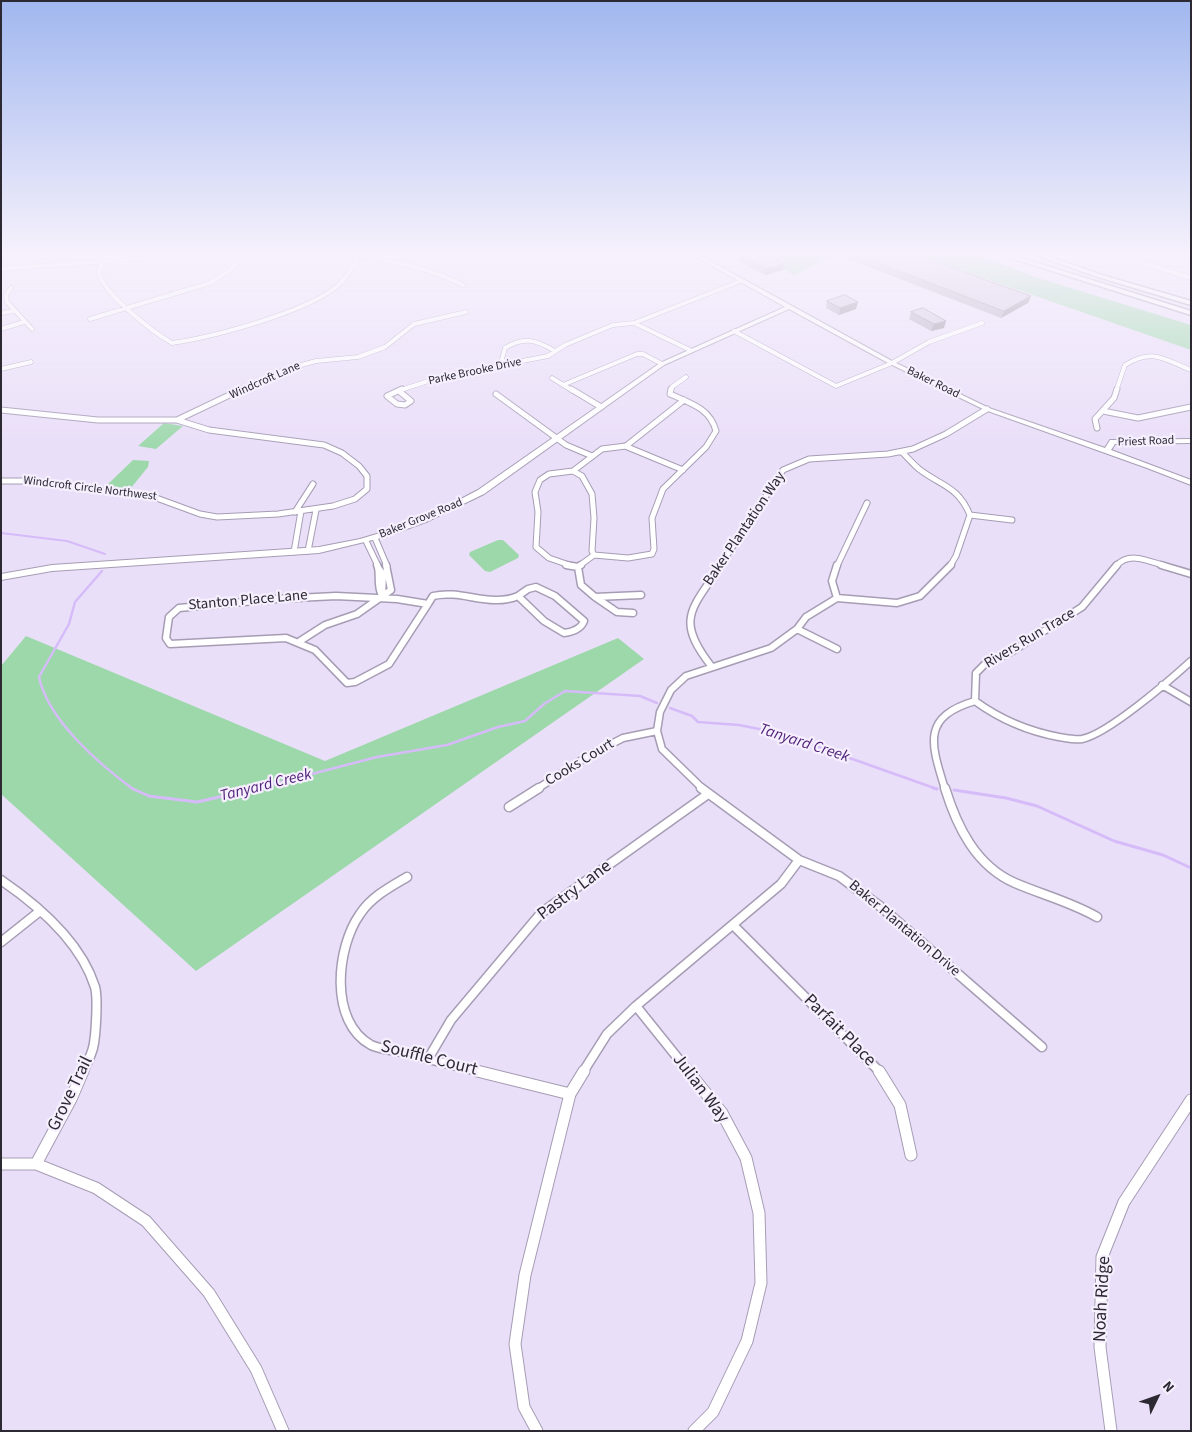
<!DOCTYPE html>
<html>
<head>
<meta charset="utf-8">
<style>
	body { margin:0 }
	#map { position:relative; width:1192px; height:1432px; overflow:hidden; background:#eadff9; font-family:"Source Sans 3",sans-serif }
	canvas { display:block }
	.frame { position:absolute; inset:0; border:2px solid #2d2933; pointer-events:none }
	.north { position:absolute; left:1132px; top:1372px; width:50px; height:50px; -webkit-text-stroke:4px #f5effe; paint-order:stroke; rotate:48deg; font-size:14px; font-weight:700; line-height:20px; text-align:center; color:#2d2933 }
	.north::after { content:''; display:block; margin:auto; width:18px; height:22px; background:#2d2933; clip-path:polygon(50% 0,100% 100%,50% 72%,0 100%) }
</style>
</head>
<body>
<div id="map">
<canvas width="1192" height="1432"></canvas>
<div class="frame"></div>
<div class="north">N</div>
</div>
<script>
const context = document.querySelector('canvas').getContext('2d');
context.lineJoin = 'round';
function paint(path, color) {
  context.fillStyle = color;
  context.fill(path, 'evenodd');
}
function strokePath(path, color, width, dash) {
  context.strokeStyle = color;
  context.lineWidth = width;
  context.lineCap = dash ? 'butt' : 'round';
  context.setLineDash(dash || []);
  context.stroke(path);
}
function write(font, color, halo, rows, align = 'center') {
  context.font = font + ' "Source Sans 3",sans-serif';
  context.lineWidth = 4.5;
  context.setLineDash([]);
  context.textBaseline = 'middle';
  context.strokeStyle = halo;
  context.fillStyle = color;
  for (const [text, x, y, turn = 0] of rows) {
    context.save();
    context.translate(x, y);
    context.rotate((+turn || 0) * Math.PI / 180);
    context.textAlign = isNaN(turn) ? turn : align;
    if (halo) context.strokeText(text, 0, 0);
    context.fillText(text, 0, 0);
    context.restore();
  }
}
paint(new Path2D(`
	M771,252H841L794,275L771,263L747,270L744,269L779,256Z
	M909,252H971L1035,277L1191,325V350Z
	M164,423L183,426L156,449L138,446Z
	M133,460L149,461L148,467L130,489L106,486Z
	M498,540H503L519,555L518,558L490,572L485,571L469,555L470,552Z
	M26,636L325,761L618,638L644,659L196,971L1,794V666Z`), '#9dd8ab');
strokePath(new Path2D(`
	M1,533L67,541L105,554`), '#d6bbf9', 2);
strokePath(new Path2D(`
	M102,571L75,602L69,624L39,677C48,720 99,764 133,789
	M670,708L692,716L698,722L739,725L779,733L937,789
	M254,789L377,757L447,745L498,727L525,721L544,704L565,691L640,696L657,703`), '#d6bbf9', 2.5);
strokePath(new Path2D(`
	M131,788L149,796L197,802L259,788
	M933,788L937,789
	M954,790L1006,798L1037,806L1114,841L1163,855L1191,868`), '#d6bbf9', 3);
const streetFar4 = new Path2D(`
	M239,252C315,253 393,250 463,285
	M1108,252L1191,278
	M104,262C100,266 98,270 100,276C106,295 154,333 172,343C214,337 302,313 335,288C347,279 354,264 363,252
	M1,269L227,252
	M11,288L6,295L7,302L32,329
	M1,313L14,311
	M90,319L210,283L229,271L248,252
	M1,329L24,322
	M734,331L836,386L892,363L929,342L982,323
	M690,350L634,323L741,281
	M507,366L502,359L505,348C524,336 536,340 555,351
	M1,369L31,362
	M552,378L573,391
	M563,385L637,354H643L662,364
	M239,391L283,370L316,361L358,357L385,347L414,324L466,312
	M398,391L440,377L548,356L565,345L613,325L634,323
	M671,391L672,387L686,377
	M1116,391L1125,365C1153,348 1163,359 1191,370`);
const streetFar3 = new Path2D(`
	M571,389L601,407
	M399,391L411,401L405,405L397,404L387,396L402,389
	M496,394L566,445L592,456
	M1,410L98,420H177L209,430L324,445L342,453L359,466L367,476V489L355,499L333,506L278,514L217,517L200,514L151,496L27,481H1
	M1103,411L1138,418L1191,407
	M177,420L242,389
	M1097,428L1095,419L1114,398L1117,389
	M625,446L683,470
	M902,452C907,457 913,464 919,469C941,486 958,486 970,515L956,556L950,566
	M573,471L602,449L626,446L684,400
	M295,512L313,484
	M970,515L1012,520
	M375,538L387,566
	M366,541L378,566
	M308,551L316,510
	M294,552L301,511
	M594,555L628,558L652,554L654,549L652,518L663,489L706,447L716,431C710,408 690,403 670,394L671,389
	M572,566L549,558L536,547L538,512L535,492L540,480L549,474L573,471L582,476L592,494L594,518L592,551L594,555
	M579,566L594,555
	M720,566L783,470L809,459L888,454L913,449L946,434L987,409
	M837,566L867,503
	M1116,566C1129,551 1149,561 1165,566`);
const streetFar2 = new Path2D(`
	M377,565C381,573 376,584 382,596
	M566,565L578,567L581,565
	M837,565L832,581L837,598
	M1117,565L1082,607L1011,652L986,663L976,673L975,701C1001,720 1027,731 1059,737C1066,738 1075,740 1082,739C1108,734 1170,680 1191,661
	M1161,565L1191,574
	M578,567L581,585L595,597L641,595
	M379,569L383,574L382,596
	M536,587L555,596L584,621C581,629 572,632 564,633L544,621L518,596L528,589Z
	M336,596L397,599L428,604L389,664L355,682L347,683L315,650L286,638L170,644L166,638L169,617L179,608L276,599Z
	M595,597L617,612L633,613
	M428,604L433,596C462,589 489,608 518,596
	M797,629L837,649
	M300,641L325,625L357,614L391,590L386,565
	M712,667C674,619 692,609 721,565
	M1162,685L1191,702
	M537,789L588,756L623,738L657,731
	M703,789L662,749L657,731L660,712L671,690L686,676L771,648L797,629L806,617L837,598L897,603L920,596L951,565
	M945,789C931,744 921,717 975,701`);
const streetFar1 = new Path2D(`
	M701,788L799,860L839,876L881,907L1042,1047
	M945,788C957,827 976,866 1015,883C1043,895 1071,902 1097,917
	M509,807L539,788
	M407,877C390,887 371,897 360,914C336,948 329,1022 371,1045C379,1049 392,1050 401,1052C428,1059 455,1066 482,1072
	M1,880C39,906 81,942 95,987C98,997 96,1036 93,1048C91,1056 86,1065 83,1072
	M734,926L880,1072
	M1,942L40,911
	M636,1006L689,1072
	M428,1059L451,1020L541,913L708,794
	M583,1072L607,1034L636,1006L781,884L799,860`);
const street = new Path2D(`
	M477,1071L570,1094
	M688,1071L722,1113L746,1158L759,1213L761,1283L747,1341L713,1412L694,1431
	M879,1071L900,1105L911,1155
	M1,1164H36L96,1188L146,1221L209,1293L256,1369L283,1431
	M36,1164L71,1099L83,1071
	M537,1431L524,1407L515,1344L525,1275L570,1094L584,1071
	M1111,1431L1100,1347L1102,1257L1124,1202L1191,1100`);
const secondary = new Path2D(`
	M687,252H694L892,361L989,408L1105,448L1110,440H1113L1191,439V443L1115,444L1111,450L1191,480V485L1147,468L985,410L888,363L789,309L664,365L484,494L426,522L385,537L319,553L52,571L1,580V574L52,565L319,547L360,539L400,527L440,510L478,490L660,363L785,307Z`);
const highway = new Path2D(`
	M992,252H1002L1191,311V315Z
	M1027,252H1036L1102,275L1191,301V305L1098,277Z`);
strokePath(streetFar4, '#a69db4', 5);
strokePath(streetFar3, '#a69db4', 7);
strokePath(streetFar2, '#a69db4', 9);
strokePath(streetFar1, '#a69db4', 11);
strokePath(street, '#a69db4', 13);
strokePath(secondary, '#a69db4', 2);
strokePath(highway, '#a69db4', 3);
strokePath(streetFar4, '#fff', 4);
strokePath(streetFar3, '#fff', 5);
strokePath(streetFar2, '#fff', 6);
strokePath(streetFar1, '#fff', 8);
strokePath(street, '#fff', 11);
paint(secondary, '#fff');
paint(highway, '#fff');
paint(new Path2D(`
	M841,252H908L1031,296L1028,303L1001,318L840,256Z
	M740,255L783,270L765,275L739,261Z
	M827,301L856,309L839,315L826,308Z
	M911,312L944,328L931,331L909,319Z`), '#b3a9bf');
paint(new Path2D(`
	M784,264L783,270L765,275L766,269Z
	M1031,296L1028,303L1001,318L1004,311Z
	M858,302L856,309L839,315L840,308Z
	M946,321L944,328L931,331L934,324Z`), '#928a9b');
const building = new Path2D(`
	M747,252H749L767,259L772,257L784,264L766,269L740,255Z
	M850,252H908L1031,296L1004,311Z
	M845,295L858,302L840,308L827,301Z
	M923,308L946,321L934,324L911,312Z`);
paint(building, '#d0c5de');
strokePath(building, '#928a9b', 1);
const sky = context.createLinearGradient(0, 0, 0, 453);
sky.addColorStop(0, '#a1b7ef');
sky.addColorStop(0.56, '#f6f1fc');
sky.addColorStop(1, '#f6f1fc00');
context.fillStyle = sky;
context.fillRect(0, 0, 1192, 453);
write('12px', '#2d2933', '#f5effe', [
	["Parke Brooke Drive",475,372,-12],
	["Windcroft Lane",265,381,-24],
	["Baker Road",933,383,26],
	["Priest Road",1146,442,-2],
	["Windcroft Circle Northwest",90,489,7],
	["Baker Grove Road",421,519,-22]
]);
write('15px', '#2d2933', '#f5effe', [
	["Baker Plantation Way",745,529,-56],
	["Stanton Place Lane",248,601,-5],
	["Rivers Run Trace",1030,639,-31],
	["Cooks Court",580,763,-31],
	["Baker Plantation Drive",904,929,40]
]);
write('italic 16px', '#4e1f77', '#f5effe', [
	["Tanyard Creek",804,744,18],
	["Tanyard Creek",266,786,-14]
]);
write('18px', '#2d2933', '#f5effe', [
	["Pastry Lane",575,891,-37],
	["Parfait Place",839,1031,45],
	["Souffle Court",429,1059,14],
	["Julian Way",700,1089,53],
	["Grove Trail",71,1094,-64],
	["Noah Ridge",1103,1299,-87]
]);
</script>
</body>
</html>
